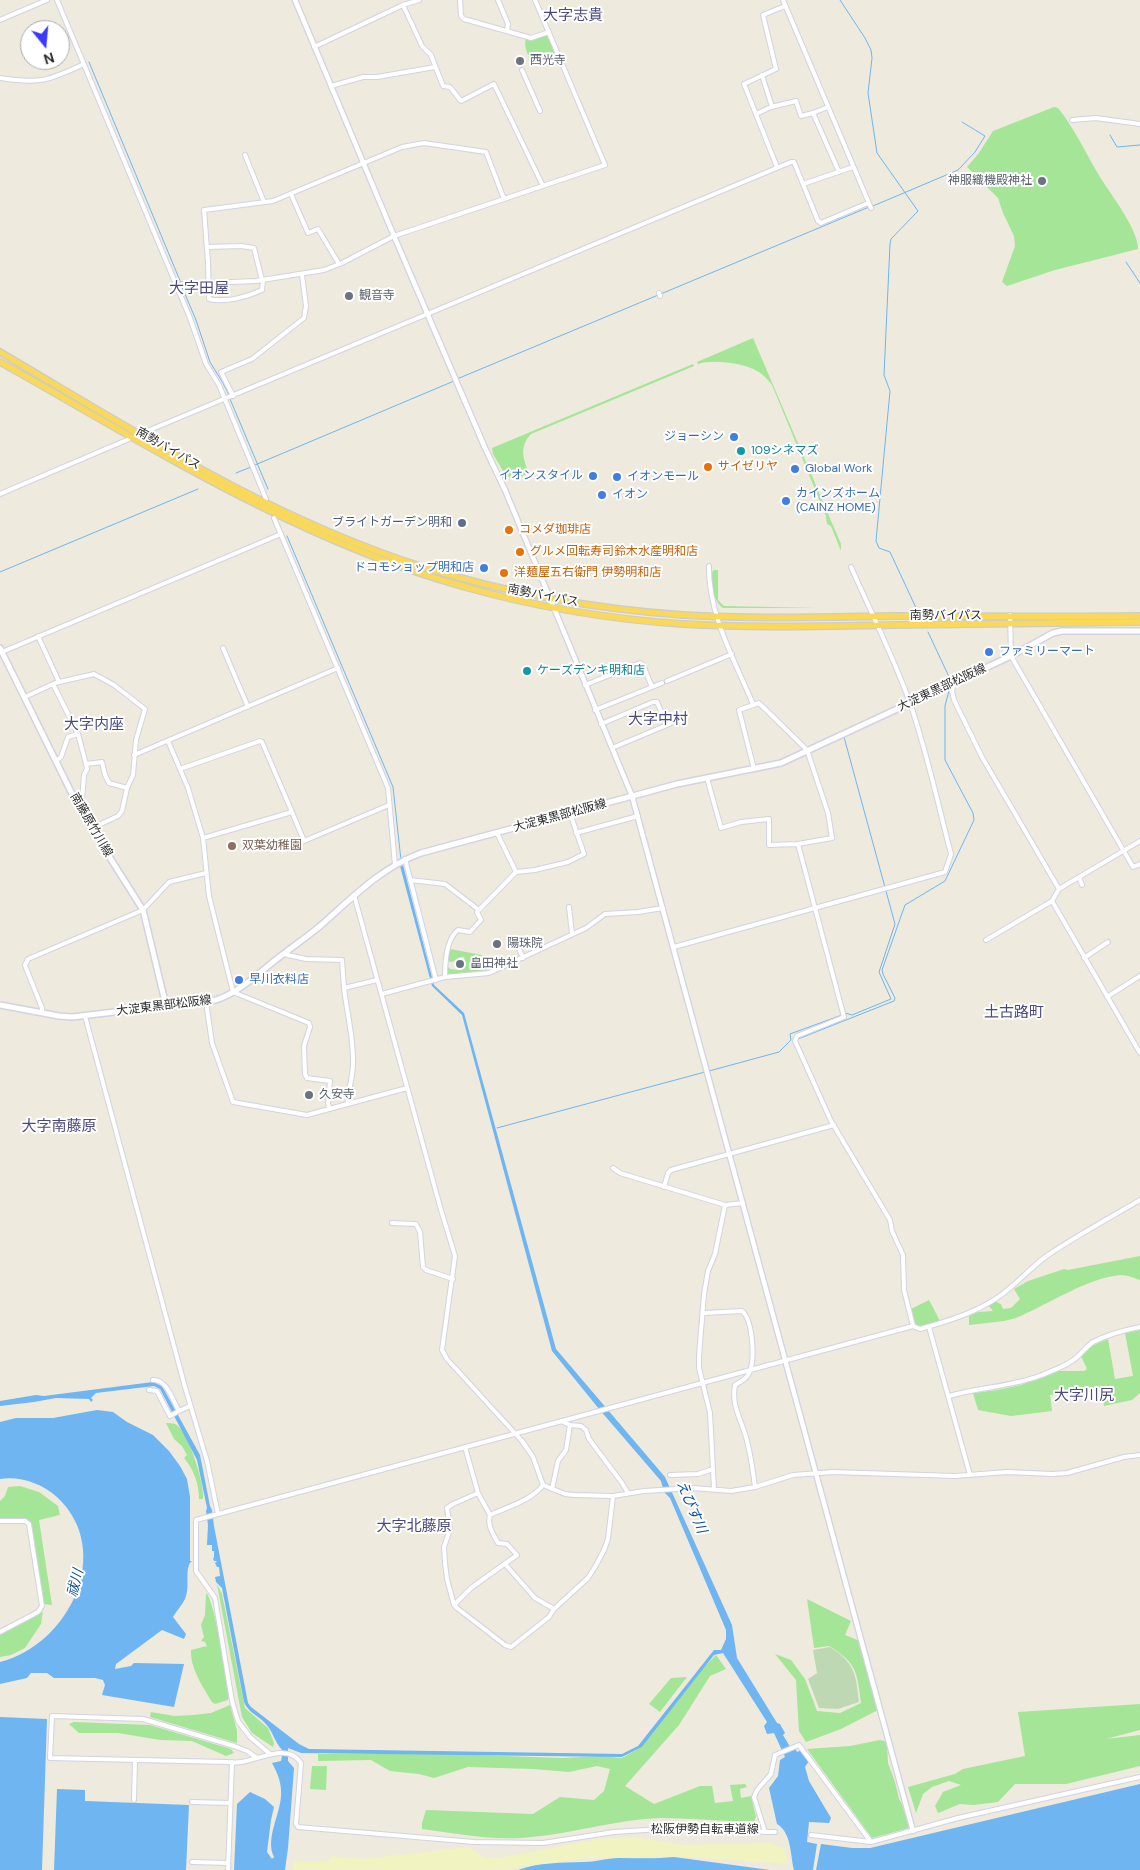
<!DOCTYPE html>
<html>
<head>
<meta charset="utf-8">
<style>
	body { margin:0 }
	#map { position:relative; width:1140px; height:1870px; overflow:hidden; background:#eeeadd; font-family:"DM Sans",sans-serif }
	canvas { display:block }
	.north { position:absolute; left:20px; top:20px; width:50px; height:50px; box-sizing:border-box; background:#fff; border:1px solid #aaa; border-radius:50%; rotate:163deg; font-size:14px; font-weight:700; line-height:20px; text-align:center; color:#2b2b2b }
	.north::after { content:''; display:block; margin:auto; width:18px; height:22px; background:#3b39ff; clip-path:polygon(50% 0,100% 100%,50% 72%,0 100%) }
</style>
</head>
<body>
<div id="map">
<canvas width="1140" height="1870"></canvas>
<div class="north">N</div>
</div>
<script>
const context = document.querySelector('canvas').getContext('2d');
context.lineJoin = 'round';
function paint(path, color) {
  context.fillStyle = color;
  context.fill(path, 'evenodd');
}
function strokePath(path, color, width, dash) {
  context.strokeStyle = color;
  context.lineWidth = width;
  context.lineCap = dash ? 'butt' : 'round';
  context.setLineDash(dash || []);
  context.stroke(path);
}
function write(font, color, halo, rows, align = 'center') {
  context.font = font + ' "DM Sans","Noto Sans JP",sans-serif';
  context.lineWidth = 4;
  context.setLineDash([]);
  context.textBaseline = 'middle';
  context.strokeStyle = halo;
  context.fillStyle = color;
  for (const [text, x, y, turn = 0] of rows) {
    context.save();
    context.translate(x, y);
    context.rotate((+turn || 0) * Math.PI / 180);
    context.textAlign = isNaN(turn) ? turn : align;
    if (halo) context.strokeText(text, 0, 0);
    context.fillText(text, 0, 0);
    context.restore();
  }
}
paint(new Path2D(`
	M549,34L558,57L533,66C529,57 523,47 526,38Z
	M1054,107L1058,108C1075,129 1086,154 1100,177C1110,193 1139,231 1138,249L1055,270L1007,286L1002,282L1015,246L1014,236L1003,213L998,198L967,167L979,153L993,131Z
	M753,338L841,544V551L831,526L827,524L826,516L772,385C768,380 763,374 757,371C744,363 712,359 698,364L697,362Z
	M693,364L694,366L531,434C519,447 523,459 529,473L514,480L506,476L493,454L492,448Z
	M714,570H718V600L724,606L818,608H723C713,601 711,584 712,572Z
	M450,949L482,955L487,969L484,973L447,975V965L450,969L459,970L465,968L466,964L464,957H460L452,962L447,961Z
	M1140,1256V1280C1134,1278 1127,1275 1121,1275C1089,1277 1047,1305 1016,1318L1004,1321L969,1325V1316L978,1312L993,1311L989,1306L994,1301L1001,1304L1003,1309L1011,1308L1020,1299L1014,1289L1028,1281L1064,1269L1068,1270Z
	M929,1300L940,1321L918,1327L916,1325L911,1309Z
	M1140,1330V1393L1132,1400L1104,1406L1102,1392L1050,1395L1052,1411L1011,1416L978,1410L973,1393L997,1390L1021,1385L1059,1371H1084L1087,1369L1081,1356L1089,1347L1108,1339L1115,1379L1133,1376L1125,1333Z
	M166,1423C170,1423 175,1423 178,1426C189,1435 205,1485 203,1499H199C199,1484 194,1470 184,1458L187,1455L182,1446L174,1439Z
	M20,1486L39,1492L58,1506L60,1515L39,1520L52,1605L44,1604L31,1522L27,1519H0V1501L5,1496L8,1487Z
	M217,1584L222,1594L245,1708L268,1728L274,1743L273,1747L252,1733L242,1717Z
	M206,1593C215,1600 226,1679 229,1696L228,1700L215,1704L212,1702C203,1687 190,1668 191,1650L207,1646L205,1642L201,1641L204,1637L201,1625L205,1615Z
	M807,1599L851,1621L845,1635L860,1641L878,1710L841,1729L806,1742L799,1731L796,1680L775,1654L791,1660L805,1679L817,1711L840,1713L861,1703C857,1672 857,1663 829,1646L814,1648Z
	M43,1612L41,1624L25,1648L11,1655L0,1657V1635Z
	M716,1655L726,1669L710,1676L679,1725L625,1786L654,1804L700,1786H712L715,1803L733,1801L730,1785L745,1784L747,1787L740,1789L741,1798L751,1796L756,1817L754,1821C723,1822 691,1818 660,1818C612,1820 568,1835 521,1838C488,1840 454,1833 422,1829V1823L426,1810L533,1814L560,1797L594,1800L604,1791L610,1769L597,1766L569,1772L533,1769L468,1767L434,1778L419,1774L390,1771L371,1760L318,1761V1754H447L562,1758L602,1756L622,1758L642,1747L705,1666Z
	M687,1677L660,1712L649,1704L671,1678Z
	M1140,1704V1730L1106,1739L1140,1735V1766L1066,1784H1015L998,1802L974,1805L960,1804L938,1813L935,1806L943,1792L961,1785L949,1781L932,1787L923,1794L916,1813L908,1787L955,1774L963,1769L1025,1756L1018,1712Z
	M230,1705L237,1731V1743L150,1717L151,1712L174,1716L193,1715L211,1713Z
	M74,1722L150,1725L231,1749L234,1753L226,1756L192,1741L160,1740L118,1733H79L69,1724Z
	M880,1740L887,1742L888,1763L895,1782L899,1799L902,1804L909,1828L872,1838L807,1749L850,1746Z
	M312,1766H327L326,1790L310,1789Z`), '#a4e598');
paint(new Path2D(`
	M634,1837L682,1845L768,1843L785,1848L788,1864L686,1857L590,1858L518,1867L511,1870H292L294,1861L325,1862L332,1856L363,1859L469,1847L484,1858L504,1857L599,1839Z`), '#f1f3c0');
paint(new Path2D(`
	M830,1647C855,1663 856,1674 859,1702L838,1709L819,1708L808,1679L817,1673L813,1650Z`), '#bfd8b4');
paint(new Path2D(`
	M403,865L434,985L464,1013L556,1349L665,1477L732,1625L737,1658L777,1723L780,1724L785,1733L783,1735L789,1745V1748H795L797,1752L802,1750L809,1761L805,1767L809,1781L831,1818L829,1823L809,1822L807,1842L817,1844L813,1870H794C790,1855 792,1833 777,1824L769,1788L778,1776L780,1760L785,1757L774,1733L767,1734L764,1726L767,1722L723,1653L714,1655L642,1747L622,1757L301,1753L288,1748V1761L294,1768L288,1848L285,1870H234L237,1804L250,1792L265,1799L274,1807L271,1820L267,1852L272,1859L274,1857C265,1839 280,1815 281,1796C282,1784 278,1774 272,1763L281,1761L283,1751C274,1742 273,1730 264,1722C257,1715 248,1712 244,1702L222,1588L216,1582L215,1577L220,1576L219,1567H217L215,1563L217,1561H214L213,1558H214V1551H212V1545H207L208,1525L206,1511L207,1508L197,1460L160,1389L154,1386L96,1393L91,1398L93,1400L91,1402L89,1399L56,1398L34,1402L0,1406V1401L36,1395L44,1396L153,1382L162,1386L200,1455L210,1506L212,1510L214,1526L248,1703L251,1707L299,1744L309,1749L622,1754L638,1746L710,1655L714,1650H721L726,1639V1630L670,1498L664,1492L661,1481L599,1409L552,1351L462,1015L432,986L400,866Z
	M97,1410L113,1412L127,1422L153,1435L169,1451L180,1466L187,1479L190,1497V1561H192C184,1567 190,1585 186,1596C184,1603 177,1610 173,1617L186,1634L184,1639L162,1630L116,1664L115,1669L131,1666L134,1663L184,1664L174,1707L102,1695L105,1685L103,1680L95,1678H54L47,1673H31L27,1678L0,1684V1662C69,1645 115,1551 57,1497C41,1483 20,1476 0,1479V1422L16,1418H53Z
	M0,1717L47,1719L42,1870H0Z
	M1140,1784V1870H816L821,1844L852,1848H870Z
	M57,1789L85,1790V1801L189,1805L186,1870H54Z
	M674,1857L770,1870H518C539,1862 562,1863 584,1862C596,1862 607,1858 619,1858C638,1858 655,1859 674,1857Z`), '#6eb5f2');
strokePath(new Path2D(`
	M840,0L865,38L871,50L872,58L868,93L877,153L918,211L891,239L890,244L884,375L890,391L876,541L879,548L890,552L917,610
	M89,62L181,283
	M1110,135L1117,147L1140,145
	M873,206L958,170L975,152L985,136L962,122
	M1126,262L1140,283
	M182,287L196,320L210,362L223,383L229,395
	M457,379L869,207
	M230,399L268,489
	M255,465L454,381
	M236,473L251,467
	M287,536L393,787L401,860
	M0,572L198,489
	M928,632L951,681
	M844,737L895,924L879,972L891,999L852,1015L845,1013
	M798,1039L894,1001L895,998L883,974L882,970L905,905L945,881L974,820L973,813L945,760V706L950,687
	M709,1071L779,1052L791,1040L790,1034L842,1015
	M497,1128L705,1072`), '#6eb5f2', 1);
const minor = new Path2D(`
	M57,0L190,318L206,364L219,385L266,499
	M460,0L461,16L464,19L531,38L549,32
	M498,0L508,24L507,31
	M783,0L871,208
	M403,5L422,46L431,55L443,86L450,87L461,101L494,84L543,186
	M0,20L47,0
	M314,47L403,5L419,0
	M522,70L540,111
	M762,75L772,107
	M0,78C40,84 48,81 84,64
	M331,86L363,77H377L435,67
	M828,107L813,113L839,172
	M756,114L771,107L796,101L801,116L813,113
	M1072,120L1096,118L1140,124
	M245,155L264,202
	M777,167L744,84L776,69L763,15L785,6
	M803,184L853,167
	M291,194L308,233L318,229L339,264
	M207,247L241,246L254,248L262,280
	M263,280L262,290C247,297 225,303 209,299L208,262L204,210L273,201L402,147L424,143L486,152L504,199
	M177,287L183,284L256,281L324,270L342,263L394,236L605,165L535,0
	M659,293L660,296
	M233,396L221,372L252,359L304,318L306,306L302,275
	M145,432L791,162H794L818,221L821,223L868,203
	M0,494L129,439
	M274,518L388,788L395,865
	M709,566C708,614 735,661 753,704
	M1010,615L1011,656L1133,867L1140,864
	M38,636L59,682
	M223,648L248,707
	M2,652L281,534
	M667,681L732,654
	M954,683L952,691L954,700L982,757L1059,889
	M53,684L78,734
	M585,685L640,663L643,665L652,687L595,710
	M652,687L662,683
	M25,697L55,683L94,674L114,685L145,709L136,740L133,775L127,788L122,811L118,816L92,828
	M601,724L653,702H657L667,725L612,748
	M667,725L677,720
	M168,741L188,788L203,838L209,896L233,992L309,1023L310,1027L304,1046L305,1074L307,1078L330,1081L328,1104L330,1109
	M134,755L338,668
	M56,761L61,757L68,737L78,734L86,764L87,769L84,775L81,812
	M86,764L102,762L105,775L109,783L127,788
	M180,769L260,741L262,742L292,812
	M707,778L721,828L741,822L769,819V845L798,844L832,838L828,813L807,750L759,703L739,710L754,769
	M497,833L516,872
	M576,833L638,816
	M203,838L292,812L304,841L389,805
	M798,844L844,1017L797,1036L795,1041L831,1121L890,1220L892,1231L903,1255L904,1290L913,1326
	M405,859L436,980
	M1079,877L1082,885
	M410,880L445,884L479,910
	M354,895L441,1210L455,1256L442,1350L447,1359L522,1441L533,1457L543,1485L565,1494L574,1495L613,1496L644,1491L693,1488L731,1491L755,1487L793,1475L833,1472L955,1476L1007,1472L1052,1474L1067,1473L1124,1457L1140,1455
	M1052,901L1140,1053
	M569,907L572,934
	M986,940L1052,901L1059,889L1140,841
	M516,942L523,958
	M674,947L945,872L951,854C938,804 927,752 910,703C893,656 871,612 851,567
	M283,954L306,959L342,960L344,988
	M1084,958L1108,942
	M445,977C445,962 446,939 458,930L470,932L481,920L477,912L516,872L535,870L568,862L584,854L570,813
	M382,994L445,977L489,973L586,928L605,914L638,912L663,908
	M1107,997L1140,976
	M206,1002L212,1043L233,1102L307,1115L407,1088
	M42,1013V1008L26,968L25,965L28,959L143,910L169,882L206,873
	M85,1016L185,1387L207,1461L218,1514
	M348,1104C347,1093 353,1077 353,1065C354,1039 347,1014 344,988L377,980
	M613,1168L620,1173L725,1205L743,1203
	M664,1187L668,1173L671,1170L834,1125
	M392,1223L416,1224L420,1232L423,1267L426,1270L453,1279
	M704,1313L742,1311C753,1320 756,1363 748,1375C745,1380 740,1382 735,1385C731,1407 742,1420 747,1441C751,1456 753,1471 755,1487
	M929,1327L970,1475
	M153,1380C167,1379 173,1401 179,1411L190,1406
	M149,1390L157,1391L170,1416L179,1411
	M949,1396C980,1387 1011,1387 1042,1375C1053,1370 1067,1366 1076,1358C1082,1353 1086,1347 1093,1342C1107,1335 1125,1330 1140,1327
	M570,1425L581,1426L586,1430L589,1439L622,1483L628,1493
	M670,1475L698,1474L713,1469
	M552,1489L558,1461L566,1450L570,1425L561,1421
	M714,1489L710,1413L699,1368V1356L704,1294L708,1271L715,1254L725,1205
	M478,1493L453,1504L447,1508L450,1529L444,1547L445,1563L447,1579L454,1605L457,1608L505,1645L511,1647L549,1617L554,1609L588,1578L595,1567L604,1550L608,1539L613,1496
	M490,1515C507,1507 531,1501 543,1485
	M0,1521H25L29,1524L42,1606L38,1612L0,1632
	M505,1564L535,1598L554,1609
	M454,1605L471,1588L517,1555L507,1544L498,1543C493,1534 487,1525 490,1515L478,1493L465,1447
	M270,1754L250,1737L238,1721L232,1701L215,1598L196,1571V1520L913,1326L920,1329C952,1320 985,1310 1010,1288C1023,1277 1034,1265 1048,1255C1078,1235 1109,1218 1140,1200
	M257,1758L247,1751L234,1746L143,1719L52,1716L50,1758L228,1762C232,1762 237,1763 241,1762C259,1760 288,1742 301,1763L296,1824L298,1827L474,1842L543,1843L614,1832L661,1829L775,1832
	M134,1800L135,1760
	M192,1802L230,1803
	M765,1832L754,1797L757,1790L771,1774L775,1755L799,1745L871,1842
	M811,1835L871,1842L958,1818L1140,1777
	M192,1862L228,1863
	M228,1870L232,1762`);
const tertiary = new Path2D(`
	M295,0L394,236L485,448L505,490L632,796L913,1831`);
const secondary = new Path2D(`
	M0,648L81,812L143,910L166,1006
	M0,1005L59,1016L72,1017L216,1000C237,993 256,976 273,962C288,950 304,939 319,927C351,899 380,868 421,853L677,784L781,763L1011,656L1053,633L1062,631H1140`);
const trunk = new Path2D(`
	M0,352C136,432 271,519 423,567C507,593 595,609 683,615C753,619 823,617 893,616C976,616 1058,617 1140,616
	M0,362C148,445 293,538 458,585C531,606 607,619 683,624C753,628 824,626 893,625C976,624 1058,623 1140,622`);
strokePath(minor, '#d3d2e4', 6);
strokePath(tertiary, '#d3d2e4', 7);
strokePath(secondary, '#d3d2e4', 8);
strokePath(trunk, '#ccc', 8);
strokePath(minor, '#fff', 4);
strokePath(tertiary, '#fff', 4.5);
strokePath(secondary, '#fff', 5);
strokePath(trunk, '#fad859', 5.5);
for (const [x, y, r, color] of [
	[520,61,5,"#6b7280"],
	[1042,181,5,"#6b7280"],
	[349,296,5,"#6b7280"],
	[734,437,5,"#3f7fe0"],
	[741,451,5,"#0f9aa8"],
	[708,467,5,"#e8710a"],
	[795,469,5,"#3f7fe0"],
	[593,476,5,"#3f7fe0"],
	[617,477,5,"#3f7fe0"],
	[602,495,5,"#3f7fe0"],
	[786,501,5,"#3f7fe0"],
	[462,523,5,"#5c6f8a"],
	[509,530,5,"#e8710a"],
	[520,552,5,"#e8710a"],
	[484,568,5,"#3f7fe0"],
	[504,573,5,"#e8710a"],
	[989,652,5,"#3f7fe0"],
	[527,671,5,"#0f9aa8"],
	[232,846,5,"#8d6e63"],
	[497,944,5,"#6b7280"],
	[460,964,5,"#6b7280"],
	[239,980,5,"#3f7fe0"],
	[309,1095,5,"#6b7280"]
]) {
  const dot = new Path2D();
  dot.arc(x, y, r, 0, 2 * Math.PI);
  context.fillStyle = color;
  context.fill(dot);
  strokePath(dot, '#fff', 2);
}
write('12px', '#5b616d', '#fff', [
	["西光寺",530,61],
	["神服織機殿神社",1032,181,"right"],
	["観音寺",359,296],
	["陽珠院",507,944],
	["畠田神社",470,964],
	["久安寺",319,1095]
], 'left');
write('12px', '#366cbe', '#fff', [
	["ジョーシン",724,437,"right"],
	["Global Work",805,469],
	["イオンスタイル",583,476,"right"],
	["イオンモール",627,477],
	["カインズホーム",796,494],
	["(CAINZ HOME)",796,508],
	["イオン",612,495],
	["ドコモショップ明和店",474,568,"right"],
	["ファミリーマート",999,652],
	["早川衣料店",249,980]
], 'left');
write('12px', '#2b2b2b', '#fff', [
	["南勢バイパス",168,449,30],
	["南勢バイパス",543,596,11],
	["南勢バイパス",946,616],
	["大淀東黒部松阪線",942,688,-25],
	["大淀東黒部松阪線",560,816,-15],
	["南藤原竹川線",91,825,60],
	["大淀東黒部松阪線",164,1006,-7],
	["松阪伊勢自転車道線",705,1830]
]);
write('12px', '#0d838f', '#fff', [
	["109シネマズ",751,451],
	["ケーズデンキ明和店",537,671]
], 'left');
write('12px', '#c56008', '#fff', [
	["サイゼリヤ",718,467],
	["コメダ珈琲店",519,530],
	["グルメ回転寿司鈴木水産明和店",530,552],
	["洋麺屋五右衛門 伊勢明和店",514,573]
], 'left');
write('12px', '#4e5e75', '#fff', [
	["ブライトガーデン明和",452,523]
], 'right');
write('12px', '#785e54', '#fff', [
	["双葉幼稚園",242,846]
], 'left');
write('italic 14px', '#0a50a1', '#fff', [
	["えびす川",691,1507,67],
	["祓川",76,1583,-76]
]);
write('15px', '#4b4a7e', '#fff', [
	["大字志貴",573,16],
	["大字田屋",199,289],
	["大字中村",658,720],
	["大字内座",94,725],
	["土古路町",1014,1013],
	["大字南藤原",59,1127],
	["大字川尻",1084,1396],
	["大字北藤原",414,1527]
]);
</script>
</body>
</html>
